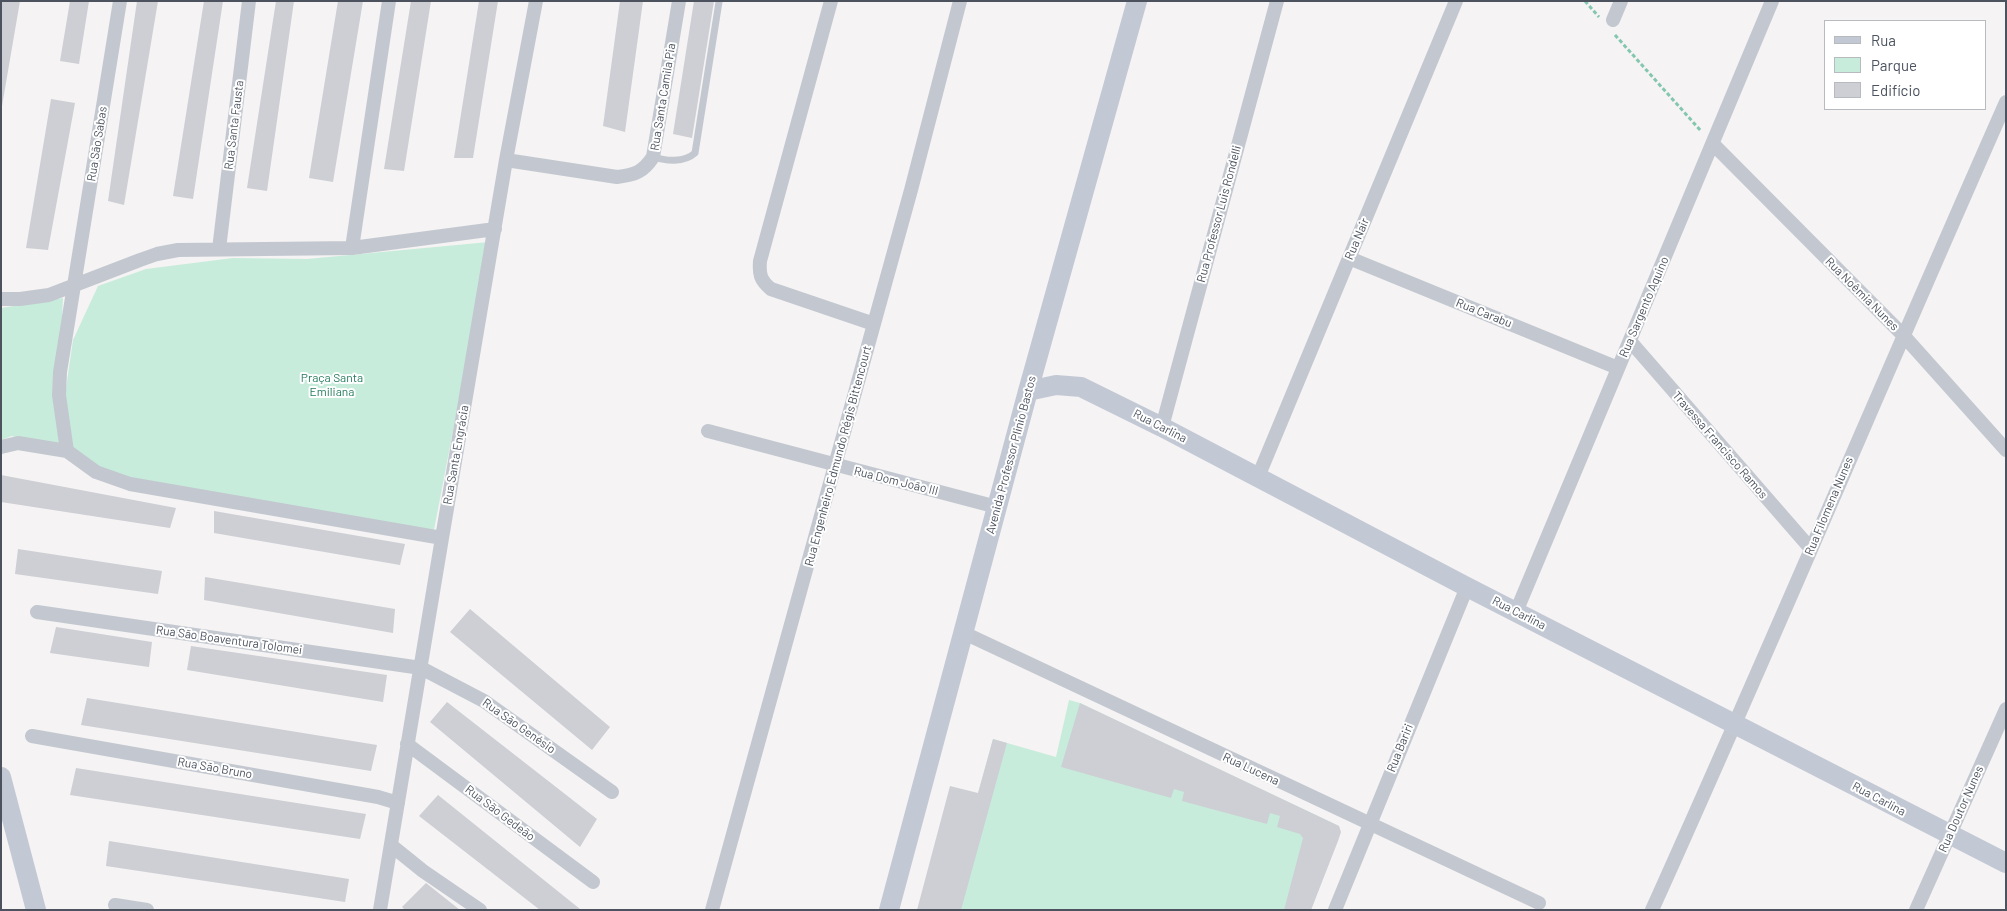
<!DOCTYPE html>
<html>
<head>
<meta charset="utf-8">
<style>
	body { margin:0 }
	#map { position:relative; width:2007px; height:911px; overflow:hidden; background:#f5f3f3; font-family:Barlow,sans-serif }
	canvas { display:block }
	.frame { position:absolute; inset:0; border:2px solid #4c535f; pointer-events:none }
	.legend { position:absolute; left:1824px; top:20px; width:162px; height:90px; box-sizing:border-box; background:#fff; border:1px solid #b7babf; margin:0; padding:6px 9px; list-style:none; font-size:15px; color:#4c535f }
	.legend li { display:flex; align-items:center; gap:10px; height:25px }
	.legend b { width:25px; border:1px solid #b7babf }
</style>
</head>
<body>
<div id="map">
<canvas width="2007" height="911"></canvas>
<div class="frame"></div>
<ul class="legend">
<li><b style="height:6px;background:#c3c9d4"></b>Rua</li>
<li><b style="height:14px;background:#c8ecdb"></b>Parque</li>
<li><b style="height:14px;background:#cdcfd4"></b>Edifício</li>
</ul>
</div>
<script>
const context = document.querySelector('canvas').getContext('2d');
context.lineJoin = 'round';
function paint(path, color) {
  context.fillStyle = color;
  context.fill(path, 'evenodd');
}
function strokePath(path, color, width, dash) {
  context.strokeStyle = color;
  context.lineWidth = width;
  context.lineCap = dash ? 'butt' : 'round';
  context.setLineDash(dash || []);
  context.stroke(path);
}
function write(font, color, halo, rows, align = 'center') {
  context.font = font + ' Barlow,sans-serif';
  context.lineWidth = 4;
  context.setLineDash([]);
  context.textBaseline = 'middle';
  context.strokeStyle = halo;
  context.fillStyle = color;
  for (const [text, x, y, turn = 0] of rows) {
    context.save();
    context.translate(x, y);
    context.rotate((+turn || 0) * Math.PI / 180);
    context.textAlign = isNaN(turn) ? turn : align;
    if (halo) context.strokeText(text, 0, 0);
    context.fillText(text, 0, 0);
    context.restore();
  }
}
paint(new Path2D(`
	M489,242L434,530L108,475L73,448L65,395L73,340L98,286L146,269L233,258L307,259Z
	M63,298L61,336L60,448L12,436L1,440V308Z
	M1069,700L1080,703L1339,826L1340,833L1311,910H946L993,739L1056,757Z`), '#c8ecdb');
paint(new Path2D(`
	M1,1H20L2,106H1Z
	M70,1H89L79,64L60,61Z
	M137,1H158L124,205L108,201Z
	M204,1H223L193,199L173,196Z
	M276,1H294L267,191L247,188Z
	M338,1H363L333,182L309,178Z
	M411,1H431L404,171L384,169Z
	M479,1H498L473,158H454Z
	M620,1H643L625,132L603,126Z
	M694,1H714L692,138L673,134Z
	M51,99L75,103L48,250L26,248Z
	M1,475L176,508L170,528L1,502Z
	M214,511L405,544L400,565L214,533Z
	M18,549L162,571L158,594L15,574Z
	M205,577L395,609L393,633L204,600Z
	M470,609L610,727L592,750L450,632Z
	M56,627L152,642L149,667L50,653Z
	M191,646L387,675L383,702L187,670Z
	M87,698L377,745L371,771L81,725Z
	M447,702L597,819L580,847L430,722Z
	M1080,703L1339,826L1341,832L1338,841L1311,910H1284L1303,838L1300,834L1277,827L1280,816L1270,813L1267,824L1182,801L1184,792L1174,789L1171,798L1061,767Z
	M993,739L1007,743L961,910H917L950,786L978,793Z
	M76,768L366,814L360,839L70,795Z
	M438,795L580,909L540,910L419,816Z
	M109,841L349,879L345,902L106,866Z
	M426,883L460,910H405L402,907Z`), '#cdcfd4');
strokePath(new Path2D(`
	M1585,1L1599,17
	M1615,35L1701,131`), '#83c7af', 3, [4, 2.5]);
strokePath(new Path2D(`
	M653,157C666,161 684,163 695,153L719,2`), '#c3c8d0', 7);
strokePath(new Path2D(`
	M831,1L760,261C759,274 760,280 771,289L874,324
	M1613,20L1621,1
	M1713,144L1903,335L2006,450
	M506,160L617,177C635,175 643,172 653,157L679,1
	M352,248L389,1
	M219,249L249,1
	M1349,258L1618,368
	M1,299H20L49,295L140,260L157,254L178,250L352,248L495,229
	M1630,341L1811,549
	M1162,427L1277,1
	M708,431L997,507
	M1,447L18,443L67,451L96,472L130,484L442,538
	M67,451L59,395L60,372L120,1
	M1258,477L1456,1
	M37,612L421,668L484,701L612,792
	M1516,612L1772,1
	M964,633L1539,903
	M32,736L378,797L398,803
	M407,744L593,882
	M392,846L423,871L480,910
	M115,905L147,910
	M380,910L442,538L506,160L536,1
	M712,910L911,190L960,1
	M1335,910L1467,587
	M1652,910C1773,642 1887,371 2006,102
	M1916,910L2006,709`), '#c3c8d0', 14);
strokePath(new Path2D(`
	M1028,391L1056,385L1081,387L1162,427L1467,587L2006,863
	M1,777L36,910
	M889,910L1028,391L1137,1`), '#c3c9d4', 20);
write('12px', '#4c535f', '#fff', [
	["Rua Santa Camila Pia",663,97,-81],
	["Rua Santa Fausta",234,125,-83],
	["Rua São Sabas",97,144,-81],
	["Rua Professor Luis Rondelli",1219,214,-75],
	["Rua Nair",1357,239,-67],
	["Rua Noêmia Nunes",1862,294,45],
	["Rua Sargento Aquino",1644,307,-67],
	["Rua Carabu",1484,313,22],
	["Rua Carlina",1160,426,27],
	["Travessa Francisco Ramos",1720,445,49],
	["Rua Santa Engrácia",456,455,-80],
	["Avenida Professor Plinio Bastos",1011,455,-75],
	["Rua Engenheiro Edmundo Régis Bittencourt",838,456,-75],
	["Rua Dom João III",896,481,14],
	["Rua Filomena Nunes",1829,506,-67],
	["Rua Carlina",1519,613,27],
	["Rua São Boaventura Tolomei",229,640,8],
	["Rua São Genésio",519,726,35],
	["Rua Bariri",1400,748,-68],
	["Rua São Bruno",215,768,10],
	["Rua Lucena",1251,769,25],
	["Rua Carlina",1879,799,28],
	["Rua Doutor Nunes",1961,809,-66],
	["Rua São Gedeão",500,813,37]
]);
write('12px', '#237a5b', '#fff', [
	["Praça Santa",332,378],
	["Emiliana",332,392]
]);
</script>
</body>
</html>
